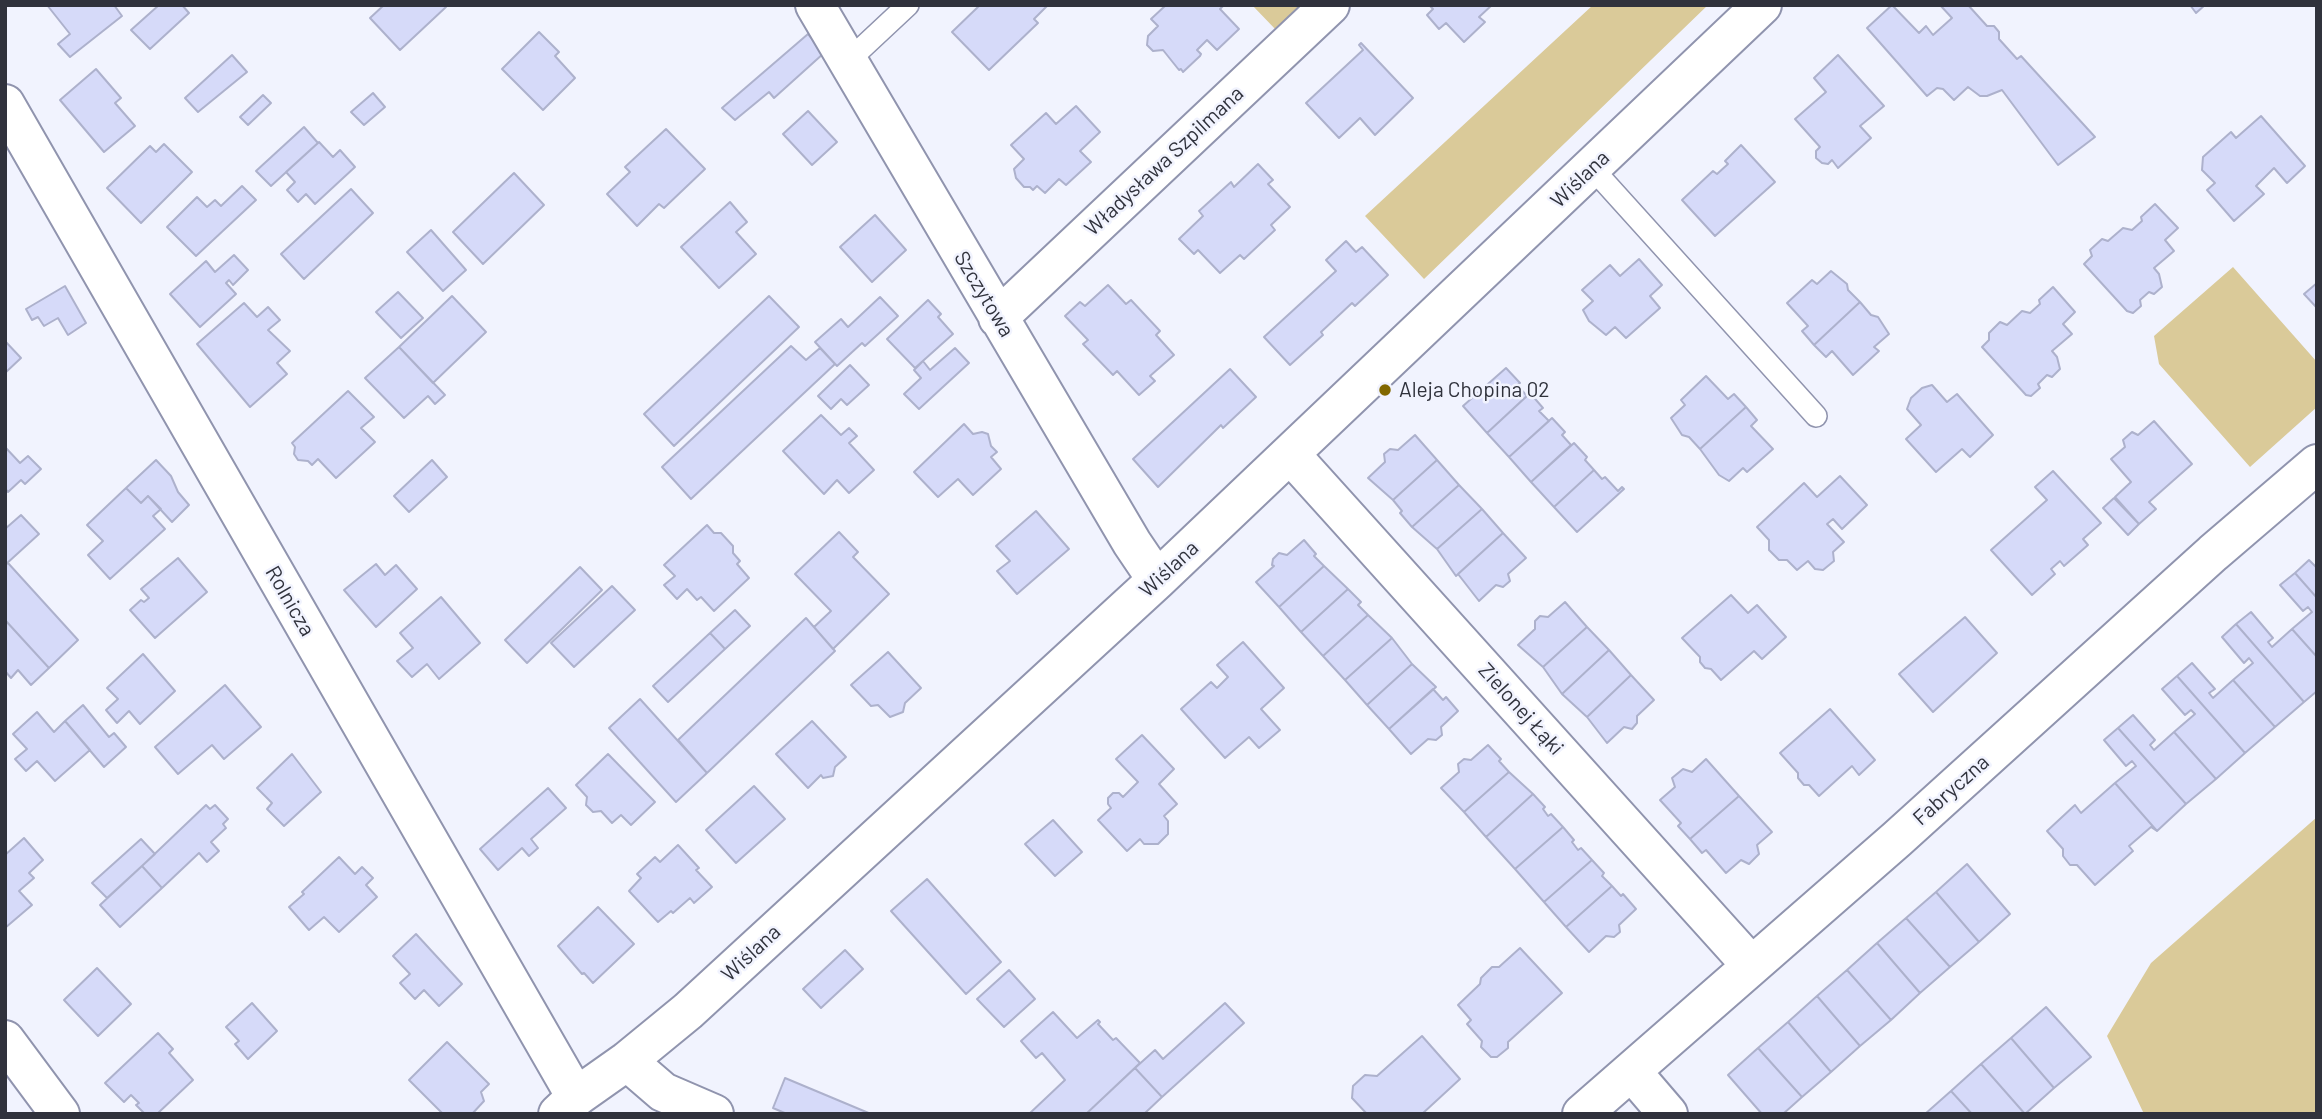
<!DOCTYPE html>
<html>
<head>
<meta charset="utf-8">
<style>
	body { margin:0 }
	#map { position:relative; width:2322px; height:1119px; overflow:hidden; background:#f1f3fe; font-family:Barlow,sans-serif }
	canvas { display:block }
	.frame { position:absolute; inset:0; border:7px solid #30323c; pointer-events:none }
</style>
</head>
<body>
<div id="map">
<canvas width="2322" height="1119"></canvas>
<div class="frame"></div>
</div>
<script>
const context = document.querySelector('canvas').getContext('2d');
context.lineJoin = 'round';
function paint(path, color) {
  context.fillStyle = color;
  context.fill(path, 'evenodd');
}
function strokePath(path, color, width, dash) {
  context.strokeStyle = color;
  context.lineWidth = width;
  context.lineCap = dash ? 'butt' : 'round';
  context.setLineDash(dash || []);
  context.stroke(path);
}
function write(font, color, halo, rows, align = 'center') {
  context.font = font + ' Barlow,sans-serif';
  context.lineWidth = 5;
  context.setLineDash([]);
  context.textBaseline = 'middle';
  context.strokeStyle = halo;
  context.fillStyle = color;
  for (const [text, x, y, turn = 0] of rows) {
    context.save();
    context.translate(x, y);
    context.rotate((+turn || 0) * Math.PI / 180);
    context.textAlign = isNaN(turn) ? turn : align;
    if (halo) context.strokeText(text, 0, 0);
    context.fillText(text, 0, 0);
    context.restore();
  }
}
paint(new Path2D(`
	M1252,5H1304L1277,31Z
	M1593,5H1708L1424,279L1365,216Z
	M2233,267L2317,362V407L2250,467L2159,364L2154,336Z
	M2317,817V1114H2144L2107,1036L2151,963Z`), '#daca99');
const building = new Path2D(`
	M47,5H114L122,16L70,57L58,44L70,34Z
	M159,5H182L189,13L150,49L131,30Z
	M384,5H444L446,7L400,50L370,18Z
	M980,5H1048L1034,19L1038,23L989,70L952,32Z
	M1166,5H1224L1220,9L1239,29L1217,50L1207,40L1197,50L1201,54L1200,56L1183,72L1181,69L1179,70L1163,50L1153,51L1147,45L1148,36L1158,26L1151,19Z
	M1429,5H1492L1479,17L1485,22L1464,42L1446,23L1439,29L1427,15L1433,9Z
	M1892,5L1919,33L1926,26L1933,35L1952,18L1940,5H1968L1987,26H1994L1999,32V39L2017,59L2021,56L2095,137L2058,165L2002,90L1987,96H1980L1968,87L1954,100L1943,89L1937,88L1927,96L1867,28Z
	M2190,5H2205L2196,13Z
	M539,32L559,52L555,56L575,78L543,110L502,69Z
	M808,34L824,53L774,98L769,92L735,120L722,108Z
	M1361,43L1413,98L1375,135L1360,118L1339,138L1306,103L1363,50L1359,45Z
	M232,55L247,72L198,112L185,98Z
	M1838,55L1884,106L1860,126L1871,138L1838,168L1832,160L1828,164L1822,163L1816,158V151L1820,147L1795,119L1826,92L1814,78Z
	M96,69L121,98L115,103L135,126L104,152L60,100Z
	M373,93L385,107L364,125L351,112Z
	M263,95L271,103L248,125L240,117Z
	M1076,106L1100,132L1080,151L1091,162L1066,185L1059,179L1045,193L1037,186L1033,190L1030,187H1024L1016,178L1014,169L1024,159L1011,145L1046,113L1056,124Z
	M808,111L837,142L812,165L783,134Z
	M2261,116L2305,166L2287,183L2274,168L2256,186L2264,194L2234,221L2207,190L2215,183L2202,170L2203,157L2231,132L2236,138Z
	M304,127L318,143L271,186L256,171Z
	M666,129L705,169L664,208L659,204L637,226L607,194L630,172L625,167Z
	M319,142L333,157L340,150L355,167L315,204L306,194L298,202L287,190L295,182L286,172Z
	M164,144L192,172L141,223L107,188L150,146L156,152Z
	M1741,145L1775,182L1715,236L1682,200L1713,171L1717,174L1728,164L1725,161Z
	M1258,164L1273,180L1268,184L1290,207L1271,225L1275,230L1244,259L1240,255L1220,273L1198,250L1194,254L1179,239L1203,216L1199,211L1231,182L1234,187Z
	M514,173L544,205L483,264L453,232Z
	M242,186L256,200L196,256L167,227L197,197L207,207L215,200L221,206Z
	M351,189L373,213L304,279L281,254Z
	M730,202L747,222L736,232L756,254L719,288L681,247Z
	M2155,204L2178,228L2165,240L2174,251L2154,268L2159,274L2162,287L2154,294L2149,292L2140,300L2141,306L2133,313L2127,311L2084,264L2092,256L2090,250L2102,239L2108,241L2123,228L2132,230L2142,221L2141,217Z
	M875,215L906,250L872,282L840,247Z
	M431,230L466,270L443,291L407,252Z
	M1346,241L1356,252L1362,247L1388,275L1355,306L1352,303L1321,332L1323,335L1290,365L1264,337L1336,271L1326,260Z
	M234,255L248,270L233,285L229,280L226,283L236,294L200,327L170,294L206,261L215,272Z
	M1639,259L1662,285L1650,296L1660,308L1626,338L1615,327L1606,335L1589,321L1583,310L1593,301L1582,290L1610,265L1620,276Z
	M1831,271L1847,284L1848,290L1860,302L1814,345L1802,331L1808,326L1787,303L1812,280L1817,284Z
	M2317,283V308L2304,294Z
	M1108,285L1126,304L1131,300L1160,331L1156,335L1174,355L1150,376L1155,381L1139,395L1117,371L1113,375L1083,344L1088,340L1065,316L1080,302L1085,306Z
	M65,286L86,323L68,335L58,318L44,326L38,317L32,320L26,309Z
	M2053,287L2075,312L2063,324L2072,334L2052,351L2057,357L2060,369L2052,377L2047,375L2038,384L2040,388L2031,396L2026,395L1982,347L1989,340V333L2000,322L2007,325L2022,311L2030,313L2040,304L2039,300Z
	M398,292L423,318L401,338L376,312Z
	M452,296L486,332L433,383L399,347Z
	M769,296L799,327L674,446L644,414Z
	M880,297L898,316L865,346L862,343L837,366L815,342L841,319L848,327Z
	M928,300L941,314L938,317L953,334L915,368L887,339Z
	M1860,302L1871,315L1878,317L1889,334L1874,347L1879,351L1853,375L1832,351L1826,357L1814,345Z
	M244,303L257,317L268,307L280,320L268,330L290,351L277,363L287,374L250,407L197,344Z
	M5,341L21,358L5,373Z
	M791,346L806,360L820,348L835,364L691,499L662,467Z
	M399,347L445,395L435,404L428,396L404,418L365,378Z
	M955,348L969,363L919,409L904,394L921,378L914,370L923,361L930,370Z
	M850,365L869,385L847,405L841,399L831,409L818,396Z
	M1506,368L1520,383L1517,385L1527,396L1487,433L1463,406Z
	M1230,369L1256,397L1223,428L1221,425L1158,487L1133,459Z
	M1706,376L1728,399L1734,394L1746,407L1700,449L1689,437L1682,435L1671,418L1685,405L1681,400Z
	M1932,385L1947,402L1957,394L1993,435L1970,457L1962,449L1936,472L1906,439L1921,425L1907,409L1911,398L1922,388Z
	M348,391L374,417L361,428L375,442L336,478L318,459L312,465L308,461L298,460L294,454L295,447L292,443Z
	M1530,393L1543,408L1539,411L1549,421L1509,457L1487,433Z
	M1746,407L1757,420L1751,426L1773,449L1747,472L1743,468L1729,481L1719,475L1700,449Z
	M821,415L841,435L849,428L857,436L849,443L874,470L849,493L837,480L824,494L783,451Z
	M1552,418L1565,432L1562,435L1571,445L1531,482L1509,457Z
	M2154,421L2192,464L2149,502L2156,509L2139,524L2115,497L2131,482L2111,459L2125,447L2123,440L2132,432L2138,435Z
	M964,424L973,434L982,432L988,434L991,446L997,452L991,457L1001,469L973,495L958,479L938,497L914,472Z
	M1415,435L1437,460L1393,500L1368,478L1385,462L1384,454L1390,449L1398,450Z
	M1574,443L1587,457L1585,460L1594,470L1554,507L1531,482Z
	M5,447L20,463L28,456L41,469L25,484L21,480L8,492L5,488Z
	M156,460L171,476L178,492L189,505L172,522L148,496L141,503L126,488Z
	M432,460L447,477L409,512L394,496Z
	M1437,460L1459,485L1412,527L1400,513L1402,511L1393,500Z
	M1594,470L1602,479L1605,477L1618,491L1622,487L1624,489L1577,532L1554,507Z
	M2053,471L2101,523L2083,539L2088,545L2064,566L2060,561L2051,569L2055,574L2032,595L1991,550L2047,500L2035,487Z
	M1840,476L1867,505L1842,529L1833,519L1827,524L1844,542L1833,552L1834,561L1823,570L1815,569L1808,561L1797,570L1787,560H1779L1769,550V540L1757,527L1804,483L1817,497Z
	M1459,485L1482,509L1437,549L1412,527Z
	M126,488L141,503L148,496L161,509L153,516L165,529L110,579L88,555L103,541L87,525Z
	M2114,498L2139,524L2128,535L2103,508Z
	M1482,509L1503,533L1456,576L1437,549Z
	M1036,511L1069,549L1017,594L997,571L1010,561L996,546Z
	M21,515L39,534L5,565V529Z
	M707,525L714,533H721L733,546V553L740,561L737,564L749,578L714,611L701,597L697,600L687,589L677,599L664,585L675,576L664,565Z
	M839,532L858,552L853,557L889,594L833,649L814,627L831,611L795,574Z
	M1503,533L1526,558L1508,574L1510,581L1503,587L1496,585L1479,601L1458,574Z
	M1304,540L1316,554L1314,556L1324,566L1279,607L1256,582L1274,566L1272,565L1273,559L1279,553L1287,555Z
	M178,558L207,592L155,638L130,610L141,600L144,602L149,598L141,589Z
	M2309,560L2317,568V598L2295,573Z
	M8,563L78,640L49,668L5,620V565Z
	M376,564L385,575L396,565L417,589L376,627L344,590Z
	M1324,566L1348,589L1301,632L1279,607Z
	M580,567L602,590L527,663L505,640Z
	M2295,573L2317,598V657L2292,629L2312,612L2308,607L2303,611L2280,585Z
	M612,586L635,610L574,667L551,643Z
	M1348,589L1361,602L1358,605L1368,615L1323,656L1301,632Z
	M1731,595L1748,613L1757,605L1786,637L1762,659L1754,651L1721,680L1711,669L1705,668L1700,662V657L1682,638Z
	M441,597L480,643L439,679L427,664L412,677L397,661L413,648L400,633Z
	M1565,602L1587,627L1543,667L1518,645L1535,629V621L1540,616L1548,617Z
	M735,610L750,626L725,649L710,633Z
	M2251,612L2273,638L2268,642L2272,647L2292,629L2317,657V691L2304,702L2236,624Z
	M1368,615L1392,638L1345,680L1323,656Z
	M1965,617L1997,653L1933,712L1899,674Z
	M806,618L835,651L707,773L678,740Z
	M6,621L49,668L31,685L18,670L11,678L5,671Z
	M2236,624L2304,702L2275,727L2233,680L2253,663L2249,658L2244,663L2222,637Z
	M1587,627L1609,650L1562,694L1543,667Z
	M710,633L725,649L668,702L653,686Z
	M1392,638L1412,664L1367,705L1345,680Z
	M1243,642L1284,688L1261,709L1280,730L1259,748L1249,737L1225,758L1181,709L1211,682L1217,688L1228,677L1217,665Z
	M1609,650L1631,675L1587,717L1562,694Z
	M888,652L921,688L905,703L903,712L890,717L878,705L871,706L851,685Z
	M143,654L175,691L140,724L129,711L117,723L106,710L118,699L107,688Z
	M2192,663L2215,689L2209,693L2213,698L2233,680L2275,727L2245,753L2177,676Z
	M1412,664L1436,687L1389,729L1367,705Z
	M1631,675L1654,700L1637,716V723L1632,729L1624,727L1607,743L1587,717Z
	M2177,676L2245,753L2216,779L2174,732L2195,714L2191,710L2185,715L2162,689Z
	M225,685L261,727L224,759L212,745L178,774L155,747Z
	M1433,689L1443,700L1446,697L1458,711L1441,727L1442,735L1436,740L1428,739L1411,754L1389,729Z
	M640,699L707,773L676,802L609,728Z
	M83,705L109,737L114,733L126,747L104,767L65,721Z
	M1830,709L1875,760L1859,775L1852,766L1819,796L1809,785H1804L1798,778V773L1780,753Z
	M37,712L54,732L65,721L90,750L55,781L37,761L26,771L15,759L27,749L13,734Z
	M2133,715L2155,740L2150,745L2154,750L2174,732L2216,779L2186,804L2118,728Z
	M812,721L846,757L835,767L833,776L823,778L821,775L808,788L776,754Z
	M2118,728L2186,804L2157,831L2115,783L2136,766L2132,761L2126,766L2104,740Z
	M1142,735L1174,769L1159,784L1177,804L1164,816L1168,821V834L1158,844H1144L1140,839L1127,851L1098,820L1111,808L1108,804V798L1113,793H1119L1123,797L1138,782L1116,759Z
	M1488,745L1501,759L1499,761L1509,772L1464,812L1441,788L1459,772L1458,764L1464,759L1471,760Z
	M292,754L321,792L284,826L267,809L272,803L257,788Z
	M608,754L655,802L631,825L621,815L612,823L601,811L593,812L586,805L587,797L576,785Z
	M1706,759L1739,796L1690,839L1678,826L1681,823L1660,800L1675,787L1672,778L1683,769L1692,772Z
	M1509,772L1533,794L1486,837L1464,812Z
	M2115,783L2157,831L2151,827L2129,846L2133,851L2095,885L2077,865H2070L2063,856V849L2047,831L2075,805L2081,813Z
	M754,786L785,819L736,863L706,830Z
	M548,788L566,808L531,839L538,848L529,856L522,848L498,870L480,849Z
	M1533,794L1545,807L1543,809L1548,816L1551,814L1563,827L1515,869L1486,837Z
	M1739,796L1772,832L1757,845L1759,854L1749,864L1741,860L1726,873L1706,850L1702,853L1690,839Z
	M206,805L210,809L215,805L228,819L223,824L226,828L211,842L219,851L207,862L199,853L162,888L142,866Z
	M1053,820L1082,852L1055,876L1025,844Z
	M1563,827L1574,840L1572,842L1578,850L1581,848L1592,860L1544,902L1515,869Z
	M24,838L43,860L29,873L34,878L19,891L32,905L5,928V855Z
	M141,839L155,854L107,898L92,883Z
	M678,845L699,868L696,870L712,887L694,903L690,898L673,913L671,911L658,922L629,891L641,878L637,874L655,857L660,862Z
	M339,857L355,874L362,867L373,878L366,885L377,897L339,932L324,917L309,930L289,907L304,894L302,892Z
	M1592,860L1604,873L1602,876L1612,886L1566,927L1544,902Z
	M1967,864L2010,914L1979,942L1936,892Z
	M142,866L162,888L120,927L100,905Z
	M927,879L1001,962L966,994L891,911Z
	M1612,886L1621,896L1623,894L1636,909L1619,925L1620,932L1614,937L1606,936L1589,952L1566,927Z
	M1936,892L1979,942L1950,967L1906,918Z
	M598,907L634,944L593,983L584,973L582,974L558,946Z
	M1906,918L1950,967L1920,993L1877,943Z
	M416,934L462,984L439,1006L424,990L415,999L400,983L410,974L393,956Z
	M1877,943L1920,993L1891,1020L1847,970Z
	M1520,948L1562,993L1508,1042V1048L1497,1057H1491L1481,1047L1482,1041L1467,1024L1471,1020L1458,1005L1480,984L1481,978L1492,967H1499Z
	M845,950L863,969L821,1008L803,989Z
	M97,968L131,1004L98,1036L64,1000Z
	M1009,970L1035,999L1004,1027L977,999Z
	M1847,970L1891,1020L1860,1046L1817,996Z
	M1817,996L1860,1046L1831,1072L1788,1022Z
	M252,1003L277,1031L248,1059L235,1044L239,1041L226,1027Z
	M1225,1003L1244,1023L1162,1097L1135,1068L1155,1050L1163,1059Z
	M2046,1007L2091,1057L2054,1088L2011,1038Z
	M1053,1012L1077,1038L1098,1020L1100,1022L1098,1024L1113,1040L1116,1038L1140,1063L1086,1114H1029L1065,1080L1042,1053L1036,1058L1021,1041Z
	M1788,1022L1831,1072L1802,1097L1758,1048Z
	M158,1033L173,1049L169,1053L193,1080L157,1114H145L136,1105L139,1103L131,1095L124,1102L105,1083Z
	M1422,1036L1460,1079L1422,1114H1367L1352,1098L1353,1086L1365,1075L1377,1076Z
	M2011,1038L2054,1088L2025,1114L1981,1064Z
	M447,1042L489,1084L481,1092L484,1101L472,1114H443L409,1080Z
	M1758,1048L1802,1097L1783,1114H1762L1728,1075Z
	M1981,1064L2025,1114H1972L1951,1091Z
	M1135,1068L1162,1097L1144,1114H1086Z
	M785,1078L871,1114H787L773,1108Z
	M1951,1091L1972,1114H1925Z`);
paint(building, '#d6daf9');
strokePath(building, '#adb1cc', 2);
const lane = new Path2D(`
	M847,62L908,5
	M1592,168L1816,416`);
const street = new Path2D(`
	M815,5L1132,543L1157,580
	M998,318L1330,5
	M1290,454L1751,965
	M5,1040L60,1114
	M627,1061L663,1092L714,1114
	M1632,1072L1668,1114
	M576,1097L627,1061L688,1011L1157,580L1762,5
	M1582,1114L1897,839L2213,553L2317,464`);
const secondary = new Path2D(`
	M5,104L576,1097L558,1114`);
strokePath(lane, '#9094ae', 24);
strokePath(street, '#9094ae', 42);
strokePath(secondary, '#9094ae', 42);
strokePath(lane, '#fff', 21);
strokePath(street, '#fff', 38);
strokePath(secondary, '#fff', 38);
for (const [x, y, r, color] of [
	[1385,390,7,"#826800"]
]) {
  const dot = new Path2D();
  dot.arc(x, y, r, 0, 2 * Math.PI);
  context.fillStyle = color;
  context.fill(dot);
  strokePath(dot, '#f1f3fe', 2.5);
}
write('21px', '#30323c', '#f1f3fe', [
	["Władysława Szpilmana",1164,161,-43],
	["Wiślana",1580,179,-44],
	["Szczytowa",984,294,59],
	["Wiślana",1169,569,-43],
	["Rolnicza",290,601,60],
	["Zielonej Łąki",1521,709,48],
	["Fabryczna",1951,790,-42],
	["Wiślana",751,953,-43]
]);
write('21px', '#30323c', '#f1f3fe', [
	["Aleja Chopina 02",1399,390]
], 'left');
</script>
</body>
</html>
